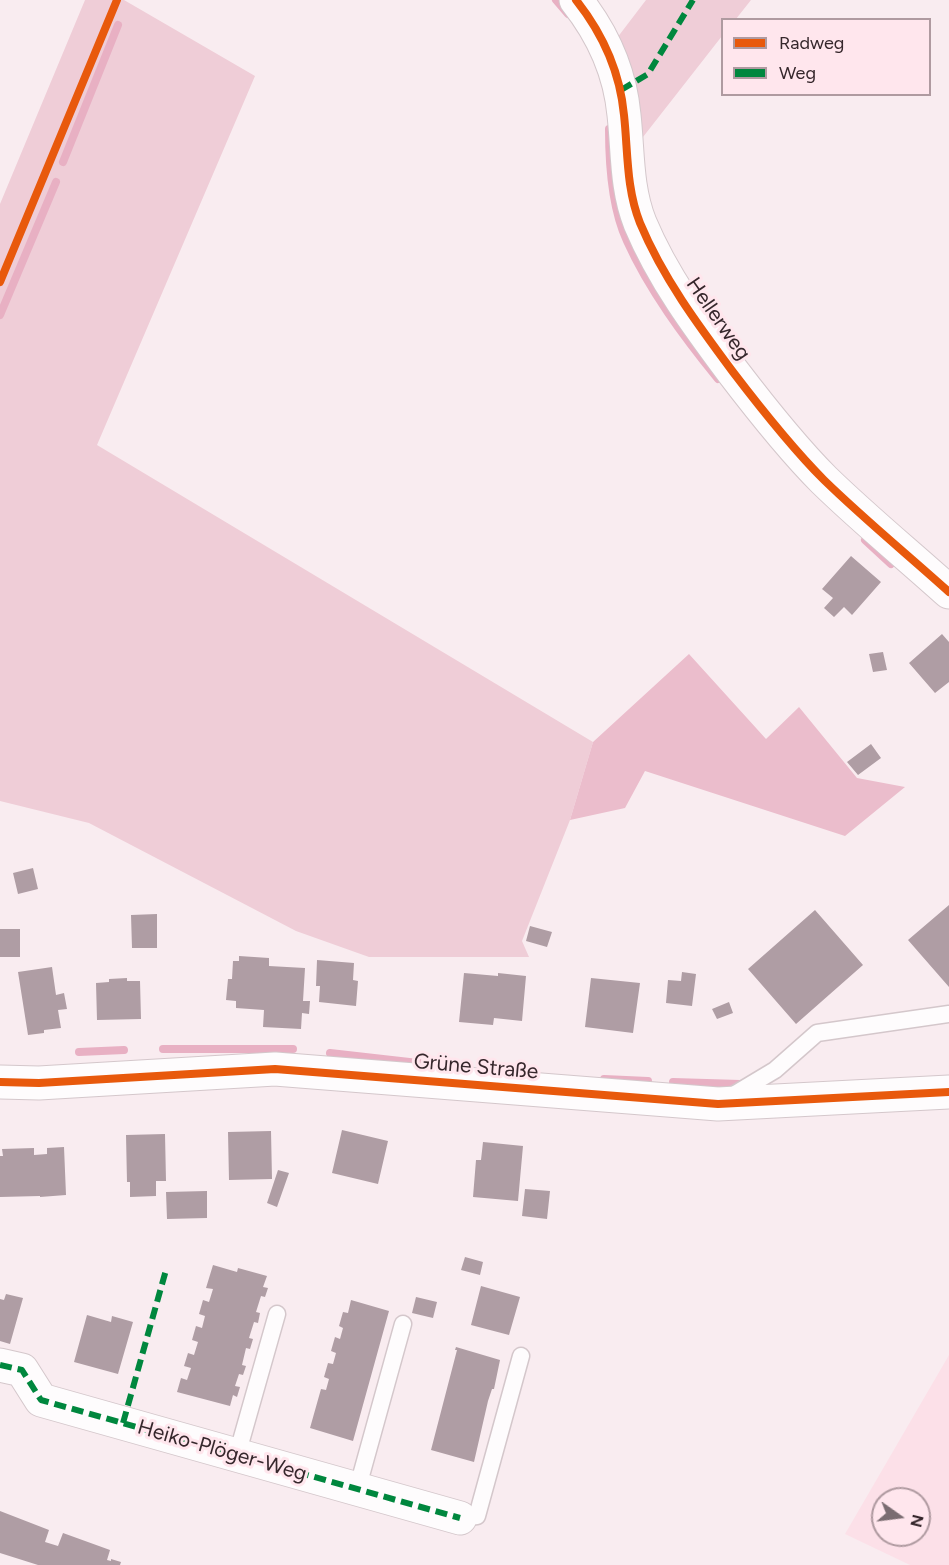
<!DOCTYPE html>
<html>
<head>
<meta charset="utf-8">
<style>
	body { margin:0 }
	#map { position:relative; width:949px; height:1565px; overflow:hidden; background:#f9ecf0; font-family:Figtree,sans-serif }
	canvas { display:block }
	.legend { position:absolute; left:721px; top:18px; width:210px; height:78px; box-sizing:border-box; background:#ffe6ed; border:2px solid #af9aa0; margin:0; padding:8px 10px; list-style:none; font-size:18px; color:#36272c }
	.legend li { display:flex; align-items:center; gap:12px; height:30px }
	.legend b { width:30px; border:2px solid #af9aa0 }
	.north { position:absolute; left:871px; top:1487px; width:60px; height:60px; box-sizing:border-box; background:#ffe6ed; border:2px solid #af9aa0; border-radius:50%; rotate:104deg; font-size:16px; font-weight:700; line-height:24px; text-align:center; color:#36272c }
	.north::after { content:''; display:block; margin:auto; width:21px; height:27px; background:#7a6c71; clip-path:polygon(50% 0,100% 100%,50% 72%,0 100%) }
</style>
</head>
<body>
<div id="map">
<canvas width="949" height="1565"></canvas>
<ul class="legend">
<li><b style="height:8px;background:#e8590c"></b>Radweg</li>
<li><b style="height:8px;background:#00873e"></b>Weg</li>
</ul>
<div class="north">N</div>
</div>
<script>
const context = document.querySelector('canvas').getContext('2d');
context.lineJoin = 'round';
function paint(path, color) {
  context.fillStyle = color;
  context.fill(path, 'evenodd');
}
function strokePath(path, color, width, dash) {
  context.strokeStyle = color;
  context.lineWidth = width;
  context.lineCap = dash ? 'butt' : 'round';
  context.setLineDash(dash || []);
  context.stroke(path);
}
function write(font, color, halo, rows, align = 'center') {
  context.font = font + ' Figtree,sans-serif';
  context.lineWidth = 6;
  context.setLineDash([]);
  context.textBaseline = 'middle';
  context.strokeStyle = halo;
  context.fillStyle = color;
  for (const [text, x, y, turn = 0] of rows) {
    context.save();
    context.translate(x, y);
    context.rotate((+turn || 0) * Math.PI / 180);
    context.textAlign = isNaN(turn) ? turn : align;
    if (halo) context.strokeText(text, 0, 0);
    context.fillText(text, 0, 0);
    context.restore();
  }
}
paint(new Path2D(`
	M949,1355V1565H910L845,1534ZM883,1499H919V1535H883Z`), '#fce0e8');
paint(new Path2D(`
	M85,0H124L255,76L97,445L593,742L570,820L522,941L529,957H369L296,931L89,823L0,801V204Z
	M646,0H751L736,19L722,20V36L643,137L617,38Z`), '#efcdd7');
paint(new Path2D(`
	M689,654L766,739L799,707L857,778L905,787L845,836L645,771L625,808L570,820L593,742Z`), '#ebbdcc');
strokePath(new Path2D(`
	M556,0L568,14
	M609,129C609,164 612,209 627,241C649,290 684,337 718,379
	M63,162L118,25
	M0,315L56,182
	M865,540L891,564
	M163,1049H293
	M79,1052L124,1050
	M330,1053L427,1064
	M604,1079L648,1081
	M673,1082L740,1084`), '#e8b0c3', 8);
paint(new Path2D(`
	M851,556L881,582L852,615L844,607L834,617L824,608L833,598L822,589Z
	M942,634L949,642V682L935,693L909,663Z
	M883,652L887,670L873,672L869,654Z
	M871,744L881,758L858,775L847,762Z
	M33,868L38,889L18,894L13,873Z
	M949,905V987L908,940Z
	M815,910L863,965L796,1024L748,969Z
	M157,914V948H132L131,915Z
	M530,926L552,932L547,947L526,941Z
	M0,929H20V957H0Z
	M239,956L269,958V966L305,968L303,1001H310L309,1014L302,1013L301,1029L263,1027L264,1010L236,1008V1001L226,1000L228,979H232L233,961H239Z
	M317,960L354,963L353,980L358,981L356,1006L319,1002L320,986H316Z
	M52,967L56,995L64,993L67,1009L58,1010L61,1028L44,1030V1033L28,1035L18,972Z
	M682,972L696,974L692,1006L666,1003L668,980L681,981Z
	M464,973L498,976V973L526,976L522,1021L494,1018L493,1025L459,1022Z
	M127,978V981H140L141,1019L97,1020L96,983L109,982V979Z
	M591,978L640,983L633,1033L585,1027Z
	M729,1002L733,1013L717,1019L712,1009Z
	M342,1130L388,1141L378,1184L332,1173Z
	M271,1131L272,1179L229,1180L228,1132Z
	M165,1134L166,1181H156V1196L130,1197V1182H127L126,1135Z
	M483,1142L523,1146L518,1201L473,1197L476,1160H481Z
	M64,1147L66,1195L40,1197V1196L0,1197V1156H3L2,1149L34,1148V1155L47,1154V1148Z
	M278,1170L289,1173L277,1207L267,1203Z
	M525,1189L550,1191L547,1219L522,1216Z
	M207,1191V1218L167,1219L166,1192Z
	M465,1257L483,1262L480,1275L461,1270Z
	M213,1265L237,1272L238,1268L267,1276L263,1287L268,1288L265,1297L261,1296L256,1312L260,1313L258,1323L254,1322L249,1338L253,1339L250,1349L246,1348L242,1365L246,1366L243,1375L239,1374L235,1386L240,1387L237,1397L233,1395L230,1406L177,1392L181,1378L187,1380L191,1368L184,1366L188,1353L194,1355L198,1342L192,1340L196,1326L202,1328L205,1316L199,1314L203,1300L209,1302L213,1289L206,1288Z
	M481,1286L520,1297L509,1335L471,1325Z
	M6,1294L23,1298L10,1344L0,1341V1299L4,1300Z
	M416,1297L437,1302L433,1318L412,1313Z
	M351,1300L389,1311L353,1441L310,1428L321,1389L326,1390L329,1379L324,1377L328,1363L333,1364L336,1353L331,1351L335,1337L340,1339L343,1328L339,1326L343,1312L348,1313Z
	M87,1315L111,1322L112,1316L133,1322L118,1374L74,1362Z
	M456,1347L500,1360L494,1389H492L488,1401L474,1462L431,1450L457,1350H455Z
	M0,1511L49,1530L45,1542L58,1546L63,1533L110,1550L107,1560L111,1561V1559L121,1562L120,1565H38L0,1553Z`), '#af9da4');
const lane = new Path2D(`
	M730,1097L775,1070L817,1033L949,1014
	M237,1455L277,1314
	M357,1490L403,1324
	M460,1518L477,1516L521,1356`);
const street = new Path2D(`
	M576,0C603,34 620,72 624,115C628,151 626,188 640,223C663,278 698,325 733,372C762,410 791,447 824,480C864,519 908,555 949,592
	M0,1082L39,1083L275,1069L718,1104L949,1092
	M0,1365L22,1370L41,1400L460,1518`);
strokePath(lane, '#d4c7cb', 19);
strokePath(street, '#d4c7cb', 35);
strokePath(lane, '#fefcfd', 16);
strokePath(street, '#fefcfd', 33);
strokePath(new Path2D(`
	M621,90L648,74L693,0
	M0,1365L22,1370L41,1400L460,1518
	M123,1423L166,1270`), '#00873e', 6, [12, 6]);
strokePath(new Path2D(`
	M576,0C603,34 620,72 624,115C628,151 626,188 640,223C663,278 698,325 733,372C762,410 791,447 824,480C864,519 908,555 949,592
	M0,282L117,0
	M0,1082L39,1083L275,1069L718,1104L949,1092`), '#e8590c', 8);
write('21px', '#36272c', '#ffe6ed', [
	["Hellerweg",718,319,55],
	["Grüne Straße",476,1067,5],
	["Heiko-Plöger-Weg",222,1451,16]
]);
</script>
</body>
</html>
